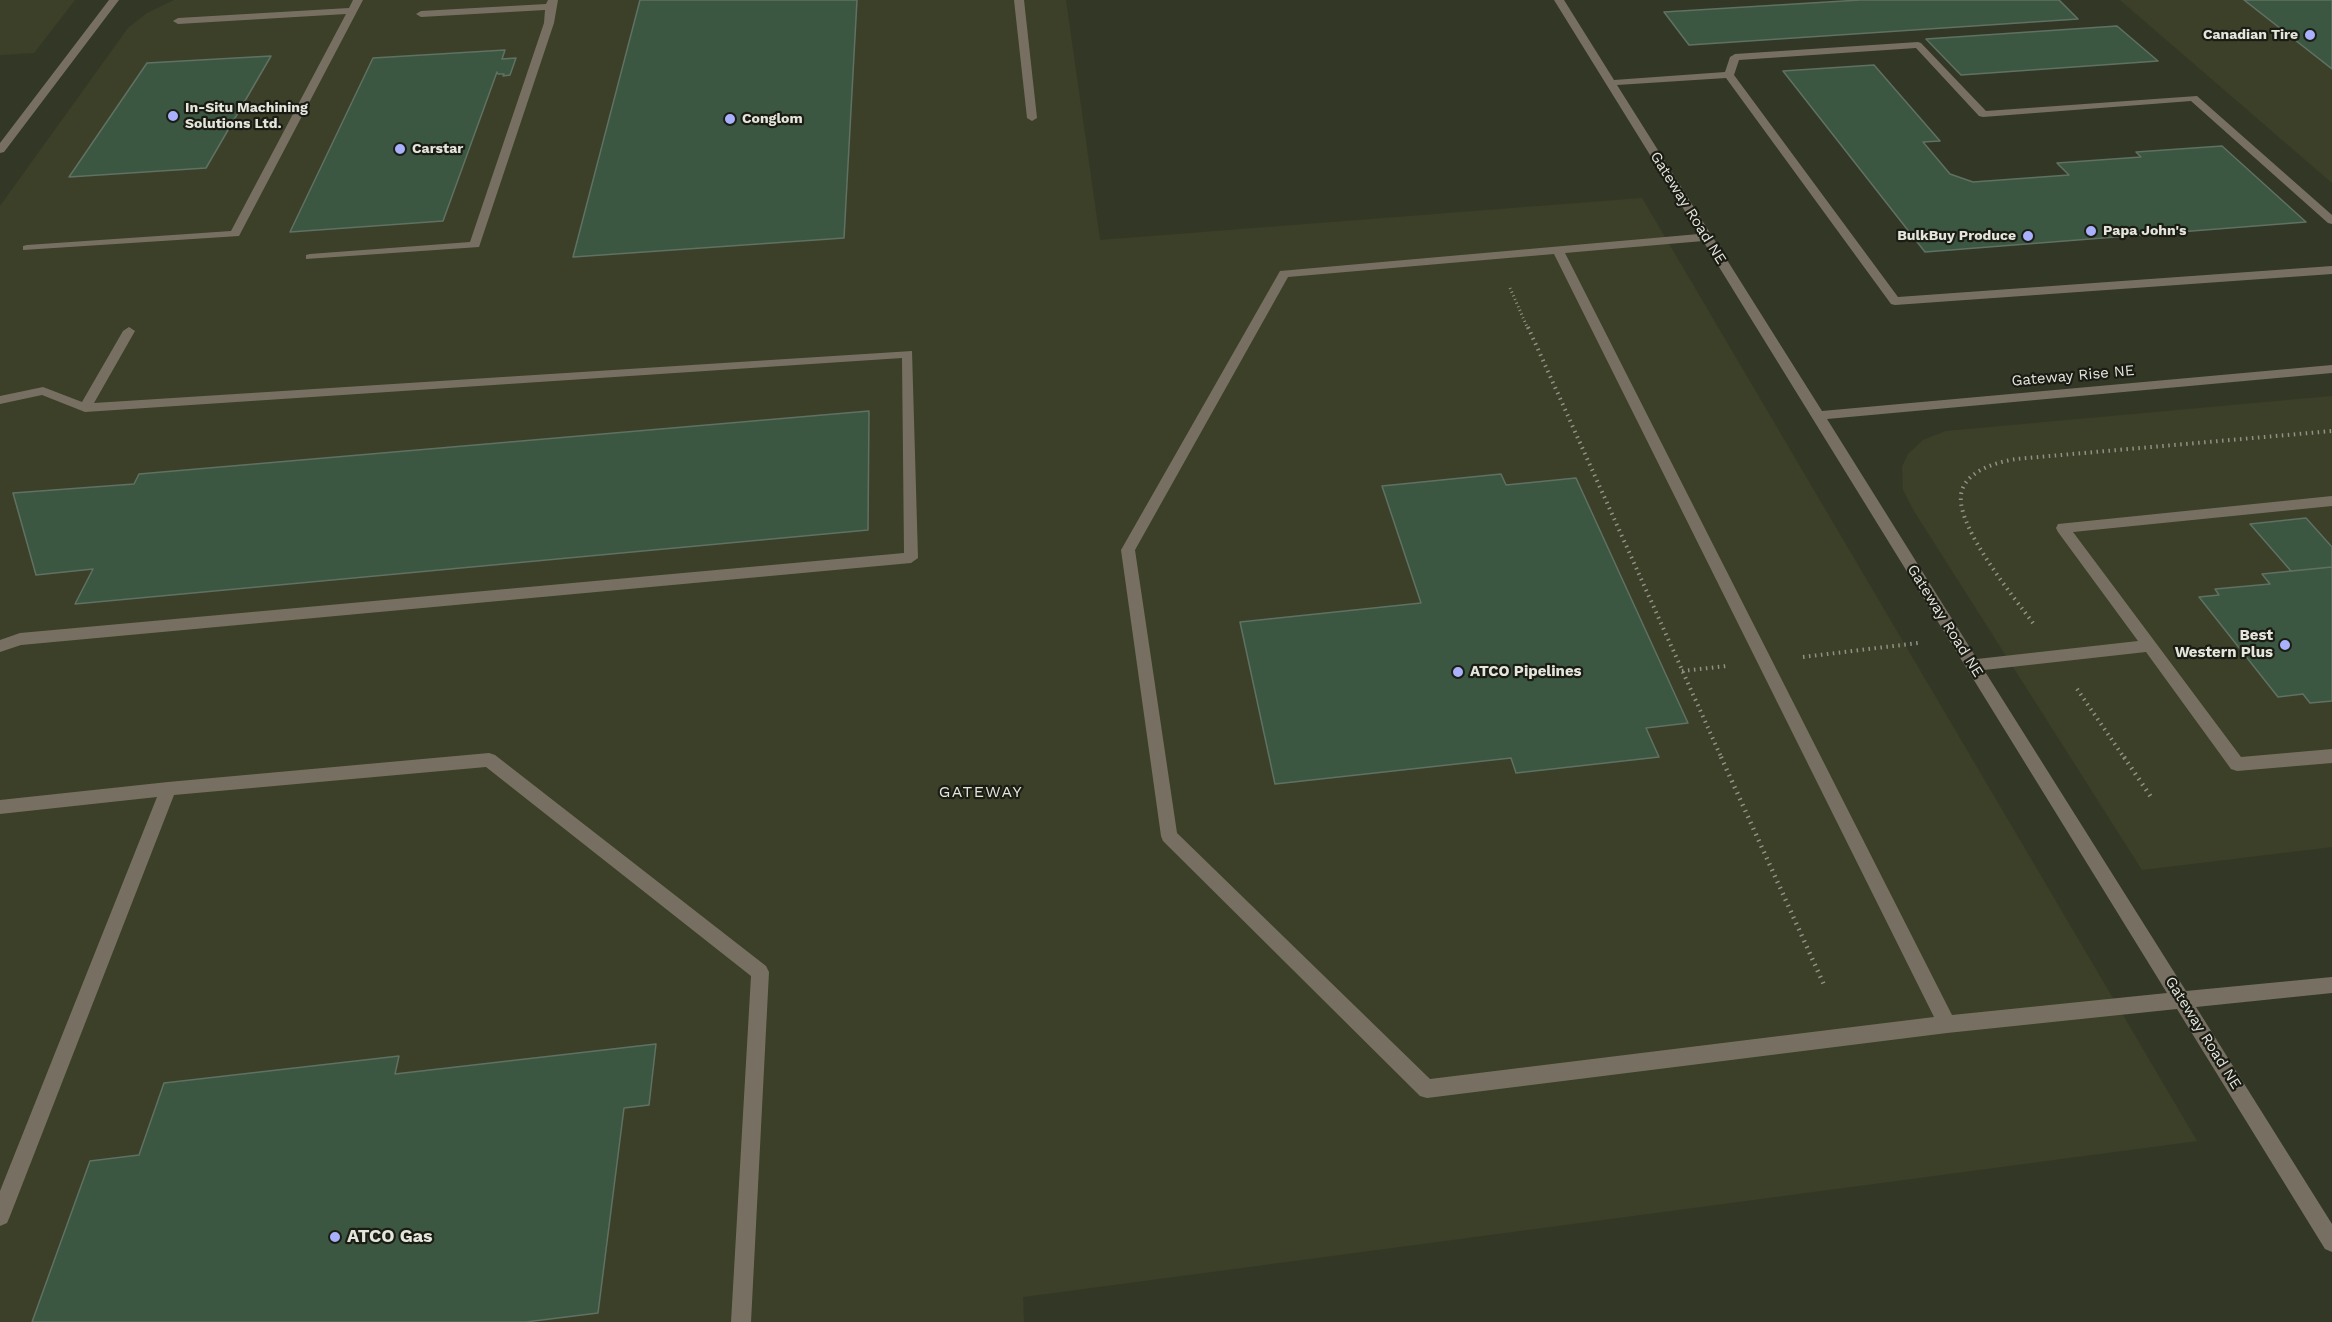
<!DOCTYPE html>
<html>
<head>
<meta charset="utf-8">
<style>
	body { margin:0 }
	canvas { display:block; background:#333726 }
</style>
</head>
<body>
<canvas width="2332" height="1322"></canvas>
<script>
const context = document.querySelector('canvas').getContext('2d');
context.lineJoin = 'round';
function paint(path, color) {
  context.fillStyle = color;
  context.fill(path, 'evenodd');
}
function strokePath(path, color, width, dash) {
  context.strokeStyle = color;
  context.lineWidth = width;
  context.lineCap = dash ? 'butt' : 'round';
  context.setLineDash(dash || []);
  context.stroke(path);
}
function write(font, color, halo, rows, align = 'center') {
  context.font = font + ' "Work Sans",sans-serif';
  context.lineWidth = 4.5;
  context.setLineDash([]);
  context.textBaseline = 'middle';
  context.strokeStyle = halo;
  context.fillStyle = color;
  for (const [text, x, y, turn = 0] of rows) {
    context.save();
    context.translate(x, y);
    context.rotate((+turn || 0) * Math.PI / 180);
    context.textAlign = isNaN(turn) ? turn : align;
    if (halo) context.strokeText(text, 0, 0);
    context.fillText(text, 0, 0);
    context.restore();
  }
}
paint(new Path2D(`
	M0,0H75L34,53L0,55Z
	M174,0H1066L1100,240L1642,198L2197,1141L1023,1297L1024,1322H0V206L128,28L147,13Z
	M2120,0H2332V183Z
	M2332,396V847L2142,870L1914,511L1903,490L1902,467L1908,454L1923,440L1946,431Z`), '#3c4028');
const building = new Path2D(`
	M640,0H857L844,238L573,257Z
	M1860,0H2059L2078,19L1689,45L1664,12Z
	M2244,0H2332V69Z
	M2117,26L2158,61L1961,75L1926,39Z
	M505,50L502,59L516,58L510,75L503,76L504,74H498L497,72L443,221L290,232L373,58Z
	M271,56L206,168L69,177L147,63Z
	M1874,65L1940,141L1923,142L1950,174L1973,182L2069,175L2057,163L2141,157L2136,152L2222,146L2306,222L1925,252L1783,71Z
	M869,411L868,530L75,604L93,569L36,575L13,493L134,484L139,474Z
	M1501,474L1506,485L1576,478L1688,723L1646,728L1659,757L1516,773L1511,758L1275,784L1240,622L1421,603L1382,486Z
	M2306,518L2332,547V567L2291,571L2250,524Z
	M2332,567V701L2310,703L2303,694L2278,697L2199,597L2219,595L2215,589L2270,584L2262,574Z
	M656,1044L649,1105L624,1108L598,1313L526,1322H32L90,1161L139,1155L164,1083L399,1056L395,1074Z`);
paint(building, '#3b5741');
strokePath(building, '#607163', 1.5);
strokePath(new Path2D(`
	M1510,288L1528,329`), '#8f9285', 3, [1, 3]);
strokePath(new Path2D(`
	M1528,327L1722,759
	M2033,623C2013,596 1957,528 1961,495C1964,471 1997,462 2016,459L2332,431
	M1803,657L1918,643
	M1682,671L1727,666
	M2077,689L2125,759`), '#8f9285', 4, [1.5, 4.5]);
strokePath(new Path2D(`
	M1721,757L1825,987
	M2124,757L2151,797`), '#8f9285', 4.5, [1.5, 5]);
paint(new Path2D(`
	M109,0H119L4,152L0,153V143Z
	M353,0H363L239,236L23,250V246L27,245L231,231L346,14L178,24L173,21L178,18L349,8Z
	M548,0H558L554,23L479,247L306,259V255L310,254L470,242L544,23L545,10L421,17L416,14L421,11L546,4Z
	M1014,0H1024L1037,118L1032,121L1027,118Z
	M1554,0H1564L1614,80L1725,72L1730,57L1735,54L1918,42L1921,43L1986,111L2197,96L2332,215V224L2328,223L2191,101L1983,117L1979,116L1916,48L1739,60L1734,75L1898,297L2332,266V274L1895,305L1891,304L1726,78L1617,85L1822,411L2332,365V373L1827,419L1977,659L2138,641L2058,532L2056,528L2058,524L2332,496V506L2073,532L2241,757L2332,749V763L2237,771L2231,769L2146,652L1984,670L2186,991L2332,977V993L2196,1007L2332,1224V1252L2325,1249L2177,1009L1947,1033L1427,1098L1420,1096L1163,841L1161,836L1121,550L1280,271L1699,234ZM1703,241L2167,993L1952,1015L1565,253ZM1554,254L1934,1017L1430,1079L1177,833L1135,550L1288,277Z
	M129,327L135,331L94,403L912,351L918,558L911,563L21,645L0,652V640L20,633L904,553L902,358L85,412L42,395L0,404V396L43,387L82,402L123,331Z
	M489,753L495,755L766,966L769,972L751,1322H731L751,976L486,767L174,795L10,1216L7,1223L0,1226V1191L157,797L0,814V800L168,782Z`), '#777062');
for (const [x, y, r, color] of [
	[2310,35,6,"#a9b0fc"],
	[173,116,6,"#a9b0fc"],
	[730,119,6,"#a9b0fc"],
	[400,149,6,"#a9b0fc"],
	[2091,231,6,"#a9b0fc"],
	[2028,236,6,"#a9b0fc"],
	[2285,645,6,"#a9b0fc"],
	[1458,672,6,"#a9b0fc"],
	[335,1237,6,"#a9b0fc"]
]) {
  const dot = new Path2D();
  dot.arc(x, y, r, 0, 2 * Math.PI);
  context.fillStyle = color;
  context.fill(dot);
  strokePath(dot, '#1b1d15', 2);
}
write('bold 14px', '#e4e6dc', '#1b1d15', [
	["Canadian Tire",2298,35,"right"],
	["In-Situ Machining",185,108],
	["Solutions Ltd.",185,124],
	["Conglom",742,119],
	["Carstar",412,149],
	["Papa John's",2103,231],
	["BulkBuy Produce",2016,236,"right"]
], 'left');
write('15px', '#e4e6dc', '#1b1d15', [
	["Gateway Road NE",1688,208,58],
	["Gateway Rise NE",2073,376,-5],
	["Gateway Road NE",1945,621,58],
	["Gateway Road NE",2203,1033,58]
]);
write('bold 15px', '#e4e6dc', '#1b1d15', [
	["Best",2273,636],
	["Western Plus",2273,653],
	["ATCO Pipelines",1470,672,"left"]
], 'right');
context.letterSpacing = '1.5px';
write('16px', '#e4e6dc', '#1b1d15', [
	["GATEWAY",981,792]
]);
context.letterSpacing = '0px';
write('bold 18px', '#e4e6dc', '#1b1d15', [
	["ATCO Gas",347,1237]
], 'left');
</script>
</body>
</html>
